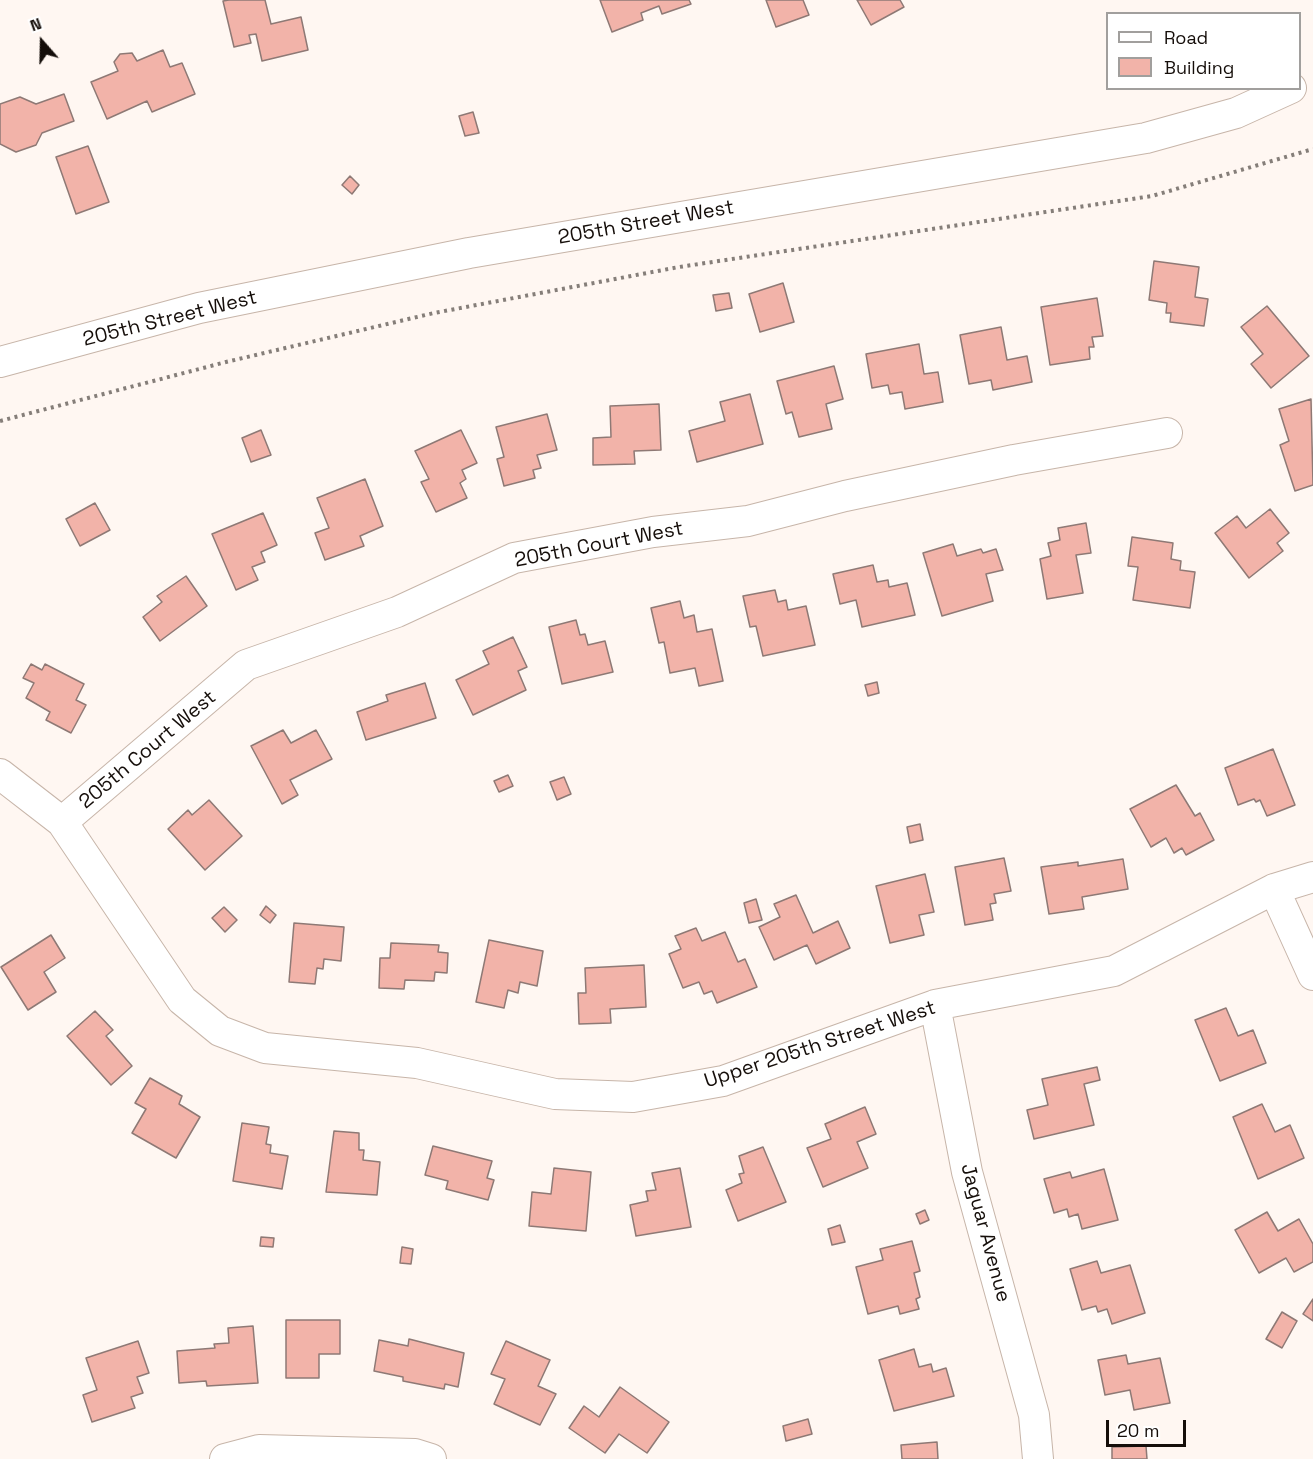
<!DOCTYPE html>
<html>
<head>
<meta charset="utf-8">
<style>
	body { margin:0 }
	#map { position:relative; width:1313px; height:1459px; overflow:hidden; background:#fff7f2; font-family:"Space Grotesk",sans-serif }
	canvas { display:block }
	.legend { position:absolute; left:1106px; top:12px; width:195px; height:78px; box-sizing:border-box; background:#fff; border:2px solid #a19f9d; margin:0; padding:8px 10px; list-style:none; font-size:18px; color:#150e0a }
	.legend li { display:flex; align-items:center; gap:12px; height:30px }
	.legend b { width:30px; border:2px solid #a19f9d }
	.north { position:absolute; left:12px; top:12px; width:60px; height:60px; -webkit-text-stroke:4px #fff; paint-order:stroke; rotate:340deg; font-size:16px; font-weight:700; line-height:24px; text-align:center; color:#150e0a }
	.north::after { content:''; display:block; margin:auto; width:21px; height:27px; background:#150e0a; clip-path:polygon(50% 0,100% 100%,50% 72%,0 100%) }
	.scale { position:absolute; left:1106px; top:1420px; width:80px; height:27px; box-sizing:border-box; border:3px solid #150e0a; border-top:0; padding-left:8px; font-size:18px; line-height:21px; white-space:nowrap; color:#150e0a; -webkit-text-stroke:4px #fff; paint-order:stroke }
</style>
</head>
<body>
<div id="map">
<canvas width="1313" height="1459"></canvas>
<ul class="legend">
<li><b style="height:8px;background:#fff"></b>Road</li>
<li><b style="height:16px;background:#f2b3a9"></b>Building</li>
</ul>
<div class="north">N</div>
<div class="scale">20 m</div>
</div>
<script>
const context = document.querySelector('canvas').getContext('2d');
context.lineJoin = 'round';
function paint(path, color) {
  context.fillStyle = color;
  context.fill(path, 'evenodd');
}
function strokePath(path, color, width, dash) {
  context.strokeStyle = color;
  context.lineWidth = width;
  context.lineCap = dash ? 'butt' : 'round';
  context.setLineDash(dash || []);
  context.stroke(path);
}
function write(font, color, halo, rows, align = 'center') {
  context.font = font + ' "Space Grotesk",sans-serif';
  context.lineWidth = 4.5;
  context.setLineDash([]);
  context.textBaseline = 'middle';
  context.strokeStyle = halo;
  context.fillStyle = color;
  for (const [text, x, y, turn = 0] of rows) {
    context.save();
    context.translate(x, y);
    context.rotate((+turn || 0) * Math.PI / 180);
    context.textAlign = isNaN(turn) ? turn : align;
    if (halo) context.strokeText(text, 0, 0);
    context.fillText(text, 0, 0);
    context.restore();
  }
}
const building = new Path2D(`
	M229,0H265L271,24L301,17L308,50L262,61L256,34L249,35L251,43L234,47L223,1Z
	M600,0H689L691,4L662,14L659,6L641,13L643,20L612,32Z
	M766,0H803L809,15L776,27Z
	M857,0H900L904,7L871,25Z
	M163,50L170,67L182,63L195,94L152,112L147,101L107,119L91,82L118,71L114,62L120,54L132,53L137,61Z
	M64,94L74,121L42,133L36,145L16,152L0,144V104L20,97L36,104Z
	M473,112L479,133L465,136L459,116Z
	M88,146L109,202L76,214L56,157Z
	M350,176L359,185L352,194L342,185Z
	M1154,261L1199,267L1195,297L1208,299L1204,326L1170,322L1171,313H1166L1167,303L1149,300Z
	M783,283L794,322L760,332L749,294Z
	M729,293L732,308L716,311L713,295Z
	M1097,298L1103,336L1092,337L1094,347H1089L1090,359L1050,365L1041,307Z
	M1267,306L1309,356L1271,388L1251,364L1263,354L1241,327Z
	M1001,327L1007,360L1027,356L1032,382L993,390L991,380L969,384L960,335Z
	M919,344L924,374L938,372L943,402L905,409L902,392L890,394L888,385L872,388L866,354Z
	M834,366L843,399L826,404L832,429L799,437L792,412L786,414L777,381Z
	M750,394L763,444L697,462L689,431L725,421L720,402Z
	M1311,399L1313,485L1295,491L1280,445L1289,441L1279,409Z
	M659,404L661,450L634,451L635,464L593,465V438L611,437L610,406Z
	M547,414L557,450L537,455L541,468L533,470L535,478L504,486L497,459L504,457L496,427Z
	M261,430L271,455L251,462L242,438Z
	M461,430L477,463L462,470L466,479L460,483L467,498L436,512L421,482L429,479L415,451Z
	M365,479L383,526L360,536L364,546L325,560L315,533L329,528L317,498Z
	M95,503L110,530L80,546L66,519Z
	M1270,509L1289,533L1277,543L1283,551L1249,578L1215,533L1237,516L1246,528Z
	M263,513L277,545L261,552L265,562L252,567L258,580L236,590L212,534Z
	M1086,523L1091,553L1076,555L1083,593L1047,599L1040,559L1051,556L1048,543L1060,540L1058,528Z
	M1132,537L1173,543L1171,559L1181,561L1180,570L1195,572L1190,608L1133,600L1138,567L1128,566Z
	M953,544L957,556L981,549L983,553L996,549L1003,570L986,574L993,601L942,616L923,553Z
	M873,565L877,582L888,580L889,587L907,583L915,615L862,627L856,600L840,604L833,574Z
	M186,576L207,606L160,641L143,617L162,602L157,596Z
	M775,590L778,602L786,600L788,610L806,606L815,645L763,656L756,626L750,627L743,596Z
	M680,601L684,618L694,615L697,632L712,629L723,681L699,686L695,668L670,673L664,642L659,643L651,608Z
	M576,620L580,635L585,634L588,645L605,641L613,672L562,684L549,627Z
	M513,637L527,667L518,671L526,690L473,715L456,680L489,664L483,651Z
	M31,664L42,670L45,664L84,684L76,700L86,705L71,733L46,720L50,712L26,698L34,683L23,678Z
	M877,682L879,693L868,696L865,685Z
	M425,683L436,718L366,740L357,712L388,701L386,695Z
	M283,730L291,743L316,730L332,759L290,780L298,795L282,804L251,746Z
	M1273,749L1295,805L1267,816L1260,800L1256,802L1254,799L1238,805L1225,768Z
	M508,775L513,786L499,792L494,781Z
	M564,777L571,794L557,800L550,782Z
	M1176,785L1195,816L1200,813L1214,840L1186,855L1182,848L1174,853L1166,838L1151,847L1130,809Z
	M209,800L242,836L205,870L168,829L188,810L192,815Z
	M920,824L923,840L910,843L907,827Z
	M1004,858L1011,891L994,894L996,903L990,904L993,920L965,925L955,867Z
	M1123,859L1128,889L1082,897L1084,909L1049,914L1041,867L1078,862V866Z
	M925,874L934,912L919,915L924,935L890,943L876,886Z
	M796,895L813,933L838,921L850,948L816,964L807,945L774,960L759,927L780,917L774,904Z
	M756,899L762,920L749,923L744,903Z
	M266,906L276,915L270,923L260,915Z
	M224,907L237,920L225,932L212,918Z
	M294,923L344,927L341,961L324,959L323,969L317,968L315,984L289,982Z
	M696,928L702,941L725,932L738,962L745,959L757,987L717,1003L712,991L704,994L699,982L683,988L669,954L681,949L675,936Z
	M51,935L65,958L44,972L56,992L28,1010L1,967Z
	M489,940L543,951L537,986L520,982L518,993L508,990L504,1008L476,1002Z
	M391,943L439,945L438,952L448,953L447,973L435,972L434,981L405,980L404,989L379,988L380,958H390Z
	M644,965L646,1007L610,1009L611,1023L579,1024L578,993H586L585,968Z
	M1226,1008L1238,1036L1253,1030L1266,1063L1220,1081L1195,1020Z
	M95,1011L113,1030L106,1036L132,1066L111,1085L67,1036Z
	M1097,1067L1100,1080L1084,1084L1094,1125L1034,1139L1027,1110L1048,1105L1042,1079Z
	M150,1078L182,1096L179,1104L200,1117L176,1158L132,1133L146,1109L135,1103Z
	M1262,1104L1275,1132L1290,1125L1304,1158L1258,1179L1233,1117Z
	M865,1107L876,1134L857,1142L868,1168L823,1187L807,1148L831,1139L825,1124Z
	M242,1123L269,1127L266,1144L271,1145L270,1153L288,1156L282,1189L233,1181Z
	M334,1131L359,1133V1150H364L363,1160L380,1162L377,1195L326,1192Z
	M433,1146L492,1161L487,1178L494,1180L488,1200L446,1189L448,1181L425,1175Z
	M763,1147L786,1202L738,1221L726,1190L742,1183L739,1174L744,1173L739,1156Z
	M554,1168L591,1172L586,1231L529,1226L532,1192L551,1194Z
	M680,1168L691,1227L636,1236L630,1205L648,1201L646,1191L656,1190L652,1173Z
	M1104,1169L1118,1220L1082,1229L1078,1214L1069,1217L1067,1209L1054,1213L1044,1179L1070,1172L1072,1178Z
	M925,1210L929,1220L920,1224L916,1214Z
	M1267,1212L1278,1231L1299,1219L1313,1244V1262L1294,1272L1286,1258L1259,1273L1235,1230Z
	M840,1225L845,1242L832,1245L828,1229Z
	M261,1237L274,1238L273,1247L260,1246Z
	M912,1241L920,1271L914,1273L920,1297L916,1299L919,1309L900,1314L898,1306L868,1314L856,1267L883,1260L880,1249Z
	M402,1247L413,1249L411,1264L400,1263Z
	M1097,1261L1101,1273L1130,1265L1145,1313L1112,1324L1107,1309L1098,1312L1096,1306L1082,1310L1070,1269Z
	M1313,1299V1321L1303,1314Z
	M1282,1312L1297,1321L1282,1348L1266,1339Z
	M286,1320H340V1354H319V1378H286Z
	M253,1326L258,1383L207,1386L206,1381L179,1383L177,1351L215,1348L214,1344L229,1343L228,1328Z
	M409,1339L464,1353L458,1387L445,1384L444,1389L403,1381V1377L374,1371L379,1340L408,1346Z
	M138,1341L149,1373L137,1377L143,1393L131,1397L135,1408L92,1422L83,1395L97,1390L86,1358Z
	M506,1341L550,1360L538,1386L556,1394L540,1425L494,1404L505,1379L491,1374Z
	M914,1349L919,1367L931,1364L933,1372L946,1368L954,1396L894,1411L879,1360Z
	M1126,1355L1128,1364L1160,1358L1170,1403L1134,1410L1130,1390L1105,1395L1098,1360Z
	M620,1387L669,1422L647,1453L619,1434L605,1453L569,1428L584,1406L599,1417Z
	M808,1419L812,1434L786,1441L783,1426Z
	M937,1442L938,1459H902L901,1445Z
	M1146,1446L1147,1459H1112V1447Z`);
paint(building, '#f2b3a9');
strokePath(building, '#8e7975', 1.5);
const minor = new Path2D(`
	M0,362L199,308L469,253L1146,138L1236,113L1291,88
	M0,774L62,822L182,1000L220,1031L265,1048L417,1063L555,1094L633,1097L723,1081L935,1005L1114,971L1274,889L1313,877
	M62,822L246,665L397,612L514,558L653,532L748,521L845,496L1014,460L1167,433
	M1274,889L1313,975
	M935,1005L967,1172L1034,1415L1038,1459
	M225,1459L259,1450L415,1454L431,1459`);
strokePath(minor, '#c7b5a9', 32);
strokePath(new Path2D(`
	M0,421L226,362L434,313L679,267L1152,196L1313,149`), '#857e79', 4, [3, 4.5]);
strokePath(minor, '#fff', 30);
write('20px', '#150e0a', '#fff', [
	["205th Street West",646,223,-10],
	["205th Street West",170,319,-14],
	["205th Court West",599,545,-11],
	["205th Court West",148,750,-40],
	["Upper 205th Street West",820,1045,-18],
	["Jaguar Avenue",985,1233,75]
]);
</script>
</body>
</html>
